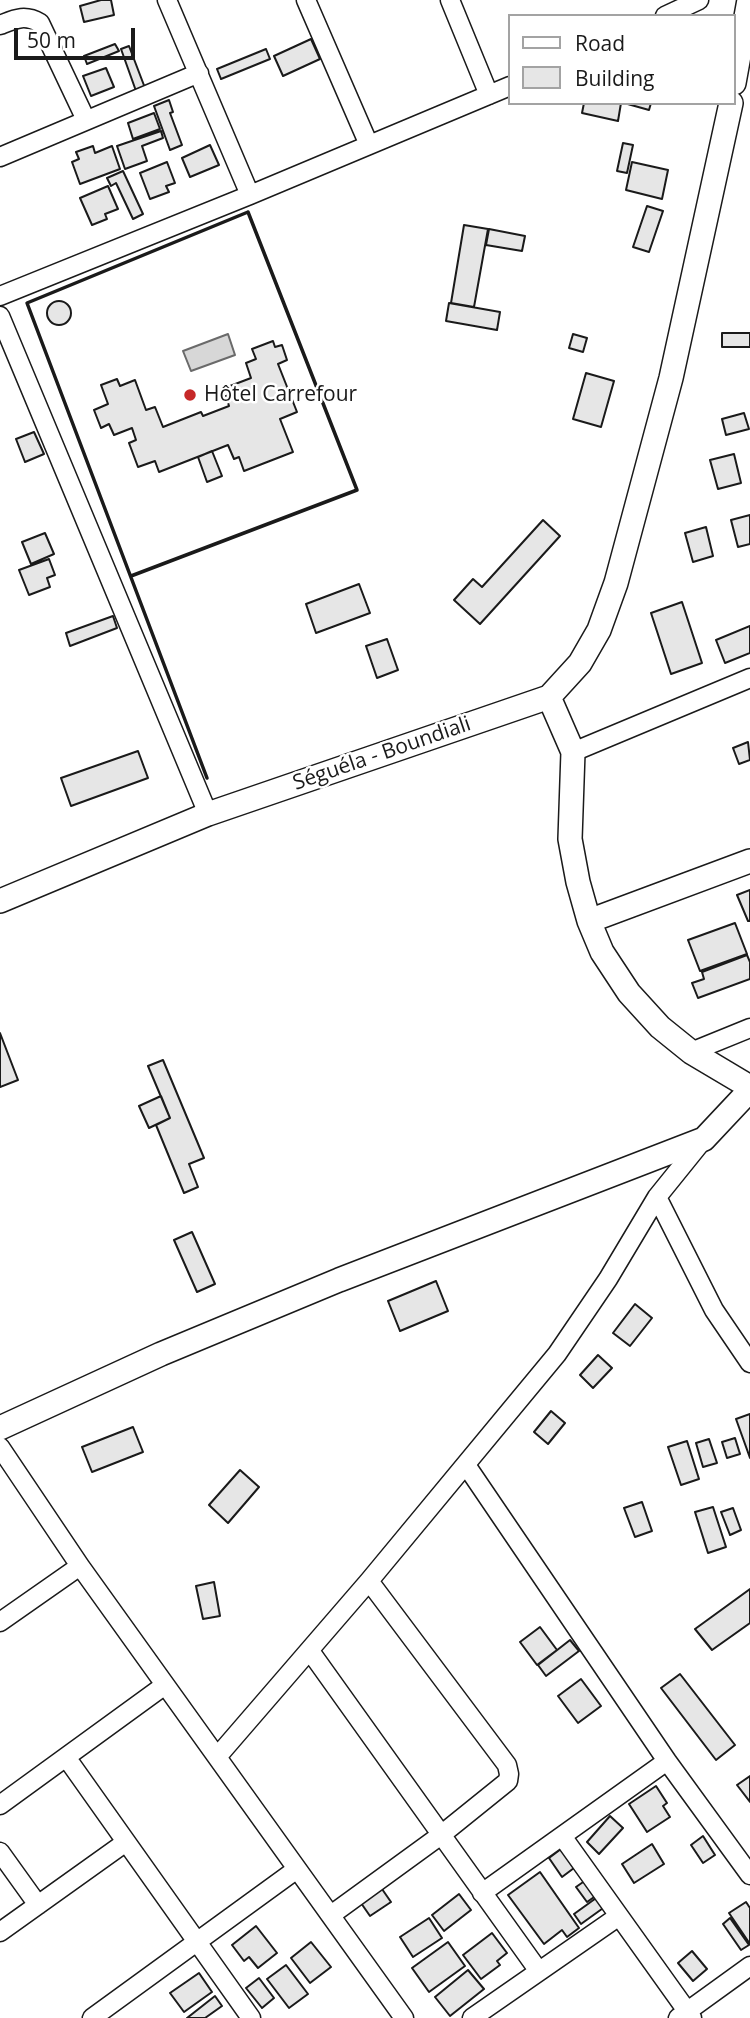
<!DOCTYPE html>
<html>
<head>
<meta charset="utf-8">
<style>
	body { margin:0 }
	#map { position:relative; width:750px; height:2018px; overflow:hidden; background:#fff; font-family:"Open Sans",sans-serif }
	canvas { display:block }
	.legend { position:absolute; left:508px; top:14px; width:228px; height:91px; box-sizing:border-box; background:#fff; border:2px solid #a3a3a3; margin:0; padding:9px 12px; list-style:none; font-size:21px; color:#1a1a1a }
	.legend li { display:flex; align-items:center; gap:14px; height:35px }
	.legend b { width:35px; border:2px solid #a3a3a3 }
	.scale { position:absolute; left:14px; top:28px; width:121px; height:32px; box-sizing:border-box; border:4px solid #1a1a1a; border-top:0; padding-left:9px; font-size:21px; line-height:24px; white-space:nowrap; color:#1a1a1a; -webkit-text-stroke:5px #fff; paint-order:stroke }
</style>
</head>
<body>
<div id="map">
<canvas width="750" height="2018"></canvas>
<ul class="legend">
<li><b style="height:9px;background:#fff"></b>Road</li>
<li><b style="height:19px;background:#e6e6e6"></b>Building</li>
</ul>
<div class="scale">50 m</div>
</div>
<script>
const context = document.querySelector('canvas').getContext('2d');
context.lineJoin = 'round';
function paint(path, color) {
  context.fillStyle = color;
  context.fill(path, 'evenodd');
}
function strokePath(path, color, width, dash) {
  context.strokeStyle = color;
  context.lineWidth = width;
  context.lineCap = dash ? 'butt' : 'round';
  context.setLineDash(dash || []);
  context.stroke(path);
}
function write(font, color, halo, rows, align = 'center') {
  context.font = font + ' "Open Sans",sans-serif';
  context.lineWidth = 5;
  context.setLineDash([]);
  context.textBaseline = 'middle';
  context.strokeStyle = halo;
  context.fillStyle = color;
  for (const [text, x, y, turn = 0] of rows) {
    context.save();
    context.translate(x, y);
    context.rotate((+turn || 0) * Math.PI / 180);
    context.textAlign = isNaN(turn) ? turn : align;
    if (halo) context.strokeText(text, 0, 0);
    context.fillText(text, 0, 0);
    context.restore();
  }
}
const water = new Path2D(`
	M228,334L235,355L191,371L183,351Z`);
paint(water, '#d7d7d7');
strokePath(water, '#6a6a6a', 2);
const building = new Path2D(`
	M101,0H111L114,15L84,22L80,6Z
	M311,39L320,59L283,76L274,56Z
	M115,44L119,51L87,64L84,56Z
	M129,46L145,88L136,91L121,49Z
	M266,49L270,59L221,79L217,69Z
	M106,68L114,87L91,96L83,76Z
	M169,100L173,112L170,113L182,145L170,150L154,106Z
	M584,103H621L618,121L582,113Z
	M624,103H651L649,110Z
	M154,113L160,129L133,139L128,123Z
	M161,131L163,138L142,146L147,161L125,169L117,146Z
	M623,143L633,145L627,173L617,171Z
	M210,145L219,165L190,177L182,158Z
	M93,146L95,153L112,146L120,169L80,184L72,162L79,159L76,152Z
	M167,162L175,183L166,186L169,192L150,199L140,173Z
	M632,162L668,170L662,199L626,190Z
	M123,171L143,214L133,219L116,183L111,186L107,178Z
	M108,186L118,209L105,214L107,219L92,225L80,198Z
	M647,206L663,211L649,252L633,247Z
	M464,225L488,229L474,307L451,303Z
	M489,229L525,236L522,251L486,245Z
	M47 313a12 12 0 1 1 24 0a12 12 0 1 1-24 0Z
	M449,303L500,312L497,330L446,321Z
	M722,333H750V347H722Z
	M573,334L587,338L583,352L569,348Z
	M273,341L275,347L282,345L287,360L278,364L297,412L280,419L293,452L244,471L239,457L234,459L228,445L159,472L155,461L138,467L129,443L136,440L132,428L114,435L109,424L101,428L94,410L108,404L101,385L117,379L120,386L135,380L146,410L155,407L163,427L201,412L203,416L229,406L226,396L233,394L230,386L251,378L246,363L256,359L252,349Z
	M586,373L614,381L601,427L573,419Z
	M744,413L749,429L726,435L722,419Z
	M34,432L44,454L25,462L16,439Z
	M212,451L222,476L207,482L198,457Z
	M734,454L741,483L718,489L710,460Z
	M750,515V544L738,547L731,520Z
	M543,520L560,536L480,624L454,600L473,579L482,587Z
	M706,527L713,556L693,562L685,533Z
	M45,533L54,554L31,564L22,542Z
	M49,559L55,575L47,578L50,587L29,595L19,570Z
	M359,584L370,613L316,633L306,604Z
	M682,602L702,663L671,674L651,613Z
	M113,616L117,628L70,646L66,633Z
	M750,626V653L725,663L716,640Z
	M387,639L398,670L377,678L366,646Z
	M748,742L750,760L739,764L733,748Z
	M138,751L148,778L71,806L61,778Z
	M750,890V921H748L737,895Z
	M735,923L747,954L700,971L688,940Z
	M747,955L750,962V979L698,998L692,983L704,979L702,972Z
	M0,1033L18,1080L0,1087Z
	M163,1060L204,1158L189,1164L198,1187L184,1193L156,1125L170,1118L148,1066Z
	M161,1096L170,1118L149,1128L139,1106Z
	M192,1232L215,1284L197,1292L174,1240Z
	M436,1281L448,1311L400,1331L388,1301Z
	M635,1304L652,1318L630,1346L613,1333Z
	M598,1355L612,1368L593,1388L580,1375Z
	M551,1411L565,1423L548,1444L534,1432Z
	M750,1414V1458L736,1419Z
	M133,1427L143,1452L92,1472L82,1447Z
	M735,1438L740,1454L727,1458L722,1442Z
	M709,1439L717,1463L703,1467L696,1443Z
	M687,1441L699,1479L681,1485L668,1447Z
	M240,1470L259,1487L228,1523L209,1505Z
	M642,1502L652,1531L635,1537L624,1508Z
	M713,1507L726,1547L708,1553L695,1512Z
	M733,1508L741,1530L730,1535L721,1512Z
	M214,1582L220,1616L203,1619L196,1586Z
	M750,1589V1623L712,1650L695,1629Z
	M540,1627L557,1650L537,1665L520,1642Z
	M570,1640L579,1651L546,1676L538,1665Z
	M680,1674L735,1745L716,1760L661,1688Z
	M581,1679L601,1706L578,1723L558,1696Z
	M750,1776V1802L737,1785Z
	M656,1786L667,1803L663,1806L670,1817L647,1832L629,1804Z
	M610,1816L623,1828L599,1854L587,1842Z
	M703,1836L715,1855L703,1863L691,1845Z
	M652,1844L664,1864L634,1883L622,1864Z
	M561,1849L574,1868L562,1877L549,1858Z
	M540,1872L579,1928L567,1937L562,1930L544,1944L508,1895Z
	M586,1880L597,1895L587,1902L576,1887Z
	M382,1889L391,1902L370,1916L361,1903Z
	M459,1894L471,1910L444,1931L432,1915Z
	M599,1896L606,1906L581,1924L574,1914Z
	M746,1902L750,1908V1944L729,1913Z
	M429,1918L442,1938L413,1957L400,1937Z
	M730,1918L749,1945L741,1950L723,1924Z
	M256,1926L277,1953L258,1968L249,1957L244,1961L232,1945Z
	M492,1933L507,1953L497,1961L500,1965L481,1979L463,1955Z
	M311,1942L331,1967L310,1983L291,1958Z
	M448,1942L465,1966L429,1992L412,1968Z
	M692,1951L707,1969L693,1981L678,1963Z
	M286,1965L308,1994L289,2008L267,1979Z
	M468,1970L484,1989L450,2016L435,1997Z
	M199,1973L212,1992L184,2012L170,1993Z
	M259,1978L274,1998L262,2008L246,1988Z
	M215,1996L222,2006L205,2018H187Z`);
paint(building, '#e6e6e6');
strokePath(building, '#1a1a1a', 2);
const minor = new Path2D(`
	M167,0L250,195
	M306,0L369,145
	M450,0L489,95
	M665,16L699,0
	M0,25C15,19 25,14 40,23L86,120
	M0,157L199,73
	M0,296L250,195L510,86
	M0,316L208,814
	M573,752L750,678
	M691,1052L750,1028
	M657,1197L714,1310L750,1363
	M0,1447L80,1566L404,2018
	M466,1465L667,1761L750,1875
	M0,1622L80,1566
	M310,1651L538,1970
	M66,1757L251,2018
	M217,1757L369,1581L557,1354L608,1279L657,1197L703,1140
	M0,1805L165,1685
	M562,1836L692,2018
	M0,1852L38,1905
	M482,1893L667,1761
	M331,1915L441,1835L508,1781L509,1774L507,1765L369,1581
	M0,1932L126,1842
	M92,2018L297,1869
	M472,2018L619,1916
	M678,2018L750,1966`);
const major = new Path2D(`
	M734,83L749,0
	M549,697L573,752L570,839L578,882L589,921L602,952L629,993L660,1027L691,1052L750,1087
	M0,901L208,814L549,697L580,663L599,630L616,583L671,378L731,103
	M589,921L750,861
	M0,1428L161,1354L339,1280L704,1139L750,1090`);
strokePath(minor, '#1a1a1a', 21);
strokePath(major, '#1a1a1a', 26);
strokePath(minor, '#fff', 18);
strokePath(major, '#fff', 23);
strokePath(new Path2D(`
	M131,576L357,490L248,212L27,303L207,778`), '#1a1a1a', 3.5);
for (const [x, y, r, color] of [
	[190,395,7,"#c62828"]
]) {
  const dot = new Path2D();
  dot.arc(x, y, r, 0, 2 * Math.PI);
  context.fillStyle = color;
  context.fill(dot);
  strokePath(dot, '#fff', 2.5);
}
write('21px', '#1a1a1a', '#fff', [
	["Hôtel Carrefour",204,395]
], 'left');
write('21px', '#1a1a1a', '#fff', [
	["Séguéla - Boundiali",382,754,-19]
]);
</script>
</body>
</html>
